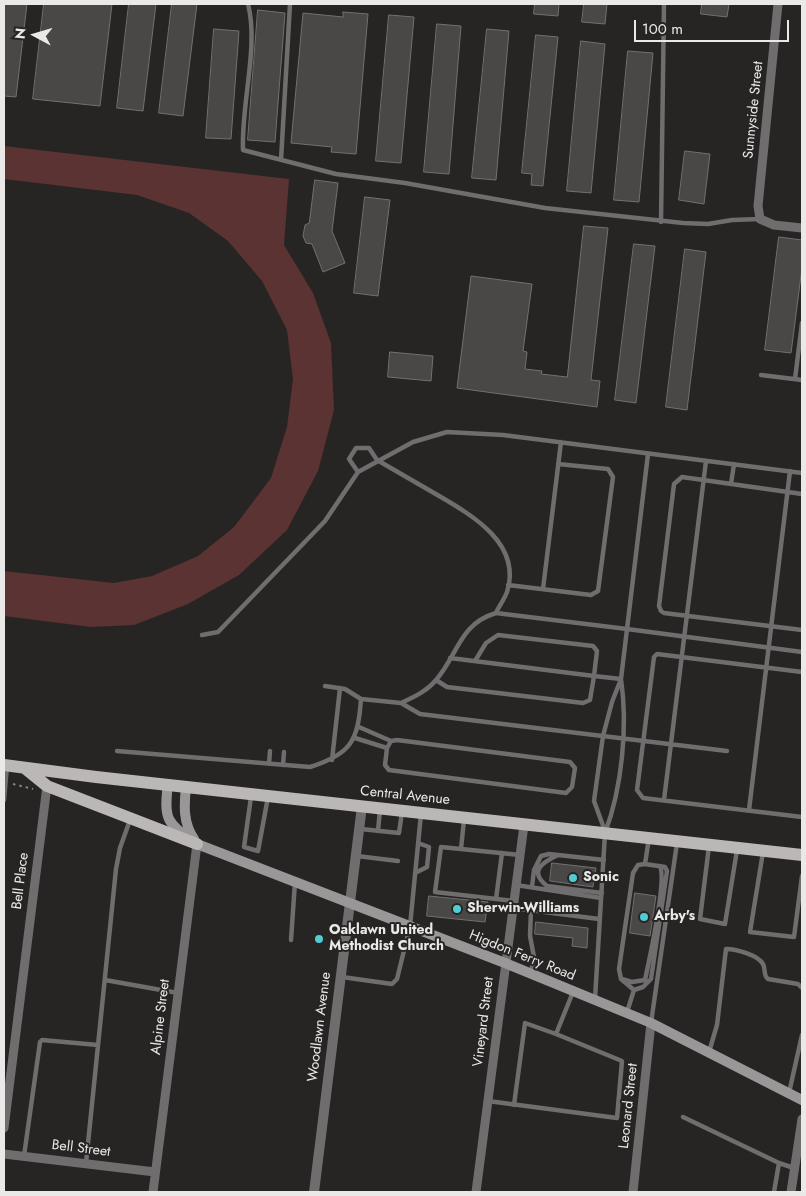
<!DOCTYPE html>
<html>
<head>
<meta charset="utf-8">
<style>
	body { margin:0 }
	#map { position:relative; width:806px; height:1196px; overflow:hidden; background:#272424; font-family:Jost,sans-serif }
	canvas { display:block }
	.frame { position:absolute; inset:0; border:5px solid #ebe8e8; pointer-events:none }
	.north { position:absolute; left:10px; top:10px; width:50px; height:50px; -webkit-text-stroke:4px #272424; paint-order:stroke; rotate:276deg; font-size:14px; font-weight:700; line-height:20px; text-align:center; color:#ebe8e8 }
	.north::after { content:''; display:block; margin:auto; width:18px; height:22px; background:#ebe8e8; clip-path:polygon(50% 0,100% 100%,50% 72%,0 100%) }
	.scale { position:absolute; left:634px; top:20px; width:155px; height:22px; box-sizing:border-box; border:2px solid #ebe8e8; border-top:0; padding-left:6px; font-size:15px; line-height:18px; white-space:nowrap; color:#ebe8e8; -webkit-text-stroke:4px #272424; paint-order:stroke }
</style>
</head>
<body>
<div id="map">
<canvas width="806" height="1196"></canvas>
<div class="frame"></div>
<div class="north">N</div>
<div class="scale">100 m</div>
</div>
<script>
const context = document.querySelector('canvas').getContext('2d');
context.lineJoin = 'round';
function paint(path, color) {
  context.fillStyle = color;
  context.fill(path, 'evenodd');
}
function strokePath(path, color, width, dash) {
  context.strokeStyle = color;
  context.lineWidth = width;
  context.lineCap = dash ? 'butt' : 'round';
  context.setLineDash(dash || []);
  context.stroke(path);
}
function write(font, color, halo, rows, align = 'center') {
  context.font = font + ' Jost,sans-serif';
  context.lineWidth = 4;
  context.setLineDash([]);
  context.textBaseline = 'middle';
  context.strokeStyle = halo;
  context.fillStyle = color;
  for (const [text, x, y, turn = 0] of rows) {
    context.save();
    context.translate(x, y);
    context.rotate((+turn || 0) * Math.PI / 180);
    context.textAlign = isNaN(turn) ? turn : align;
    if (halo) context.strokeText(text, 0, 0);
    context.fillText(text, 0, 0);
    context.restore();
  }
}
paint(new Path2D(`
	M4,146L289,179L284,245L313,293L331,343L334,410L318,471L287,530L239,575L188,604L134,625L91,627L4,616V571L114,583L152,576L198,556L234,527L271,478L287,427L293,379L287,330L262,281L228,241L189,213L137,195L4,179Z`), '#5a3332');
const building = new Path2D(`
	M4,4H27L16,97L4,96Z
	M44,4H112L100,106L33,99Z
	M129,4H156L143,111L117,108Z
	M172,4H197L183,116L159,113Z
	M535,4H559L558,16L534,14Z
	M584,4H607L605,24L582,22Z
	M702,4H729L727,17L701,14Z
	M258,10L285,13L275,142L248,140Z
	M343,12L368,14L356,154L331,152L332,147L291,143L303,13L343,17Z
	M389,15L414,17L401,163L376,161Z
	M437,24L461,26L449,174L424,172Z
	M214,29L239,31L231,139L206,138Z
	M487,29L509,31L496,180L472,178Z
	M536,35L558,37L543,186L531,185L532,174L522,173Z
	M581,41L605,44L591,193L567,191Z
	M628,51L653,53L639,202L614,200Z
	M685,151L710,154L704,204L679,200Z
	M315,180L338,183L332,231L345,263L323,272L312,244L306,243L303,236L305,225L309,223Z
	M365,197L390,200L378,296L354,293Z
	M584,226L608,228L591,380L600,381L597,407L457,388L471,276L532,284L523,351L527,352L525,369L542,371L541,374L567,377Z
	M779,237L802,240V268L791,353L765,350Z
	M634,244L655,246L636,403L615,400Z
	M685,249L706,252L687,410L666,407Z
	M390,352L433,356L431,381L388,377Z
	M552,863L596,868L593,887L550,881Z
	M635,893L656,896L650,936L630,933Z
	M429,896L488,902L485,922L427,916Z
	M536,922L588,928L587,948L572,946L573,938L535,934Z`);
paint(building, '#4a4747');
strokePath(building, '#73706f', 1);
strokePath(new Path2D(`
	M13,784L33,789`), '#878484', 2, [2.5, 4]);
strokePath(new Path2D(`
	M248,4C259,46 241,104 243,150L336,174L405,183L545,208L683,223L708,224L732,220L760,219
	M281,160L290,4
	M661,222L664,4
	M761,375L802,380
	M795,379L802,323
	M358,472L349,459L356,448H369L377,460C396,471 415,482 434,493C468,513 523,542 507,592C504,600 499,606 496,613C459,624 458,655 436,680C427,691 414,697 401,703
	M731,484L734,464
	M802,494L682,477L674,484L659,606L661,611L664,613L802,630
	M508,585L591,595L598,591L613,477L608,469L558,464
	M543,589L561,442
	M496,613L627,629L648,454
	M202,635L218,632L325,521L358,472L413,442L447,432L503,435L802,473
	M475,661L486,643L498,635L593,646L597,651L594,676L621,679L627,629L802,652
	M802,672L657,654L654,657L637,790L643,798L802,817
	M436,680L447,687L583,703L590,700L594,676L450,658
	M325,686L345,689L361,699L401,703L420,714L727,751
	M359,727L391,741
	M355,738L387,748
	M397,740L570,762L575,768L572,787L566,793L389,770L385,765L387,748L391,741Z
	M117,751L310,767C352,754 358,740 361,699
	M332,760L340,688
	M269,764L270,751
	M283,765L284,752
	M251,797L244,847L258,851L268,797
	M4,800L7,766
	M664,800L706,461
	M749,810L790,471
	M464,820L461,849L520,855
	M361,829L399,833L402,812
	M378,831L380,810
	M709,846L700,919L725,924L737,850
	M461,849L441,847L435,892L514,901
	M763,852L750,932L794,937L802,876
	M558,855C543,862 528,871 547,886L602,893
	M357,856L398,861
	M645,864L665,867L667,871L651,979L643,987L634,990L621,979L619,969L633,873L638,865Z
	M645,864L649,838
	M415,873L427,867L429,847L418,843
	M516,885L601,898
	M532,887L534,870L541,856L549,854L604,860
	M496,899L502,853
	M513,908L599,919
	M291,940L295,882
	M531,973L534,957L530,936L531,910
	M342,977L392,984L397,979L410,926L421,814
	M622,979L632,982L645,980C649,961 667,881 660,866
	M105,980L178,993
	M595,999L605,833C622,788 628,726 621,679L612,702L603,736L594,801L605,831
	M627,1012L634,990
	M651,1023L677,843
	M709,1052L717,1025L726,949C736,949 758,955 763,964C766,970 763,975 768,979L798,984L802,988
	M789,1093L802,1035
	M488,1101L617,1118L622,1061L556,1034L573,992
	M514,1105L525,1023L556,1034
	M683,1117L779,1163L794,1168
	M24,1156L40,1042L42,1040L98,1045
	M86,1163L116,869L120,848L130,820
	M774,1192L779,1163`), '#6f6d6d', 4.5);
strokePath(new Path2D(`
	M778,4L758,206L760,219L774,225L802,228
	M4,1128L47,786
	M4,1154L155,1172
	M153,1192L197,844
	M476,1192L524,825
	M633,1192L651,1023
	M791,1192L802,1119`), '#6f6d6d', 9);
strokePath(new Path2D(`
	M314,1192L362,806`), '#6f6d6d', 10);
strokePath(new Path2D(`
	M168,784C163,822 168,823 197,844L505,963L651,1023L802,1100
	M186,787C184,805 183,823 194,839`), '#999797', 10);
strokePath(new Path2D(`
	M4,765L96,777L802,855
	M26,769L47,786L197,844`), '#bab7b6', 12);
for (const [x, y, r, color] of [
	[573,878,5,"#51ccd4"],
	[457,909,5,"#51ccd4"],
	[644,917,5,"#51ccd4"],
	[319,939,5,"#51ccd4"]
]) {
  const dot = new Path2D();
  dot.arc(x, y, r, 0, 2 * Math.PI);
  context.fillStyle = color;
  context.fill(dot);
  strokePath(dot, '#272424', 2);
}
write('14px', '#ebe8e8', '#272424', [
	["Sunnyside Street",754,110,-84],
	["Central Avenue",405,796,6],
	["Bell Place",21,881,-83],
	["Higdon Ferry Road",522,956,22],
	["Alpine Street",161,1017,-83],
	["Vineyard Street",484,1022,-83],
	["Woodlawn Avenue",320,1027,-83],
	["Leonard Street",629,1106,-84],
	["Bell Street",81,1149,7]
]);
write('bold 14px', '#ebe8e8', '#272424', [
	["Sonic",583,878],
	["Sherwin-Williams",467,909],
	["Arby's",654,917],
	["Oaklawn United",329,931],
	["Methodist Church",329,947]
], 'left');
</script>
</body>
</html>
